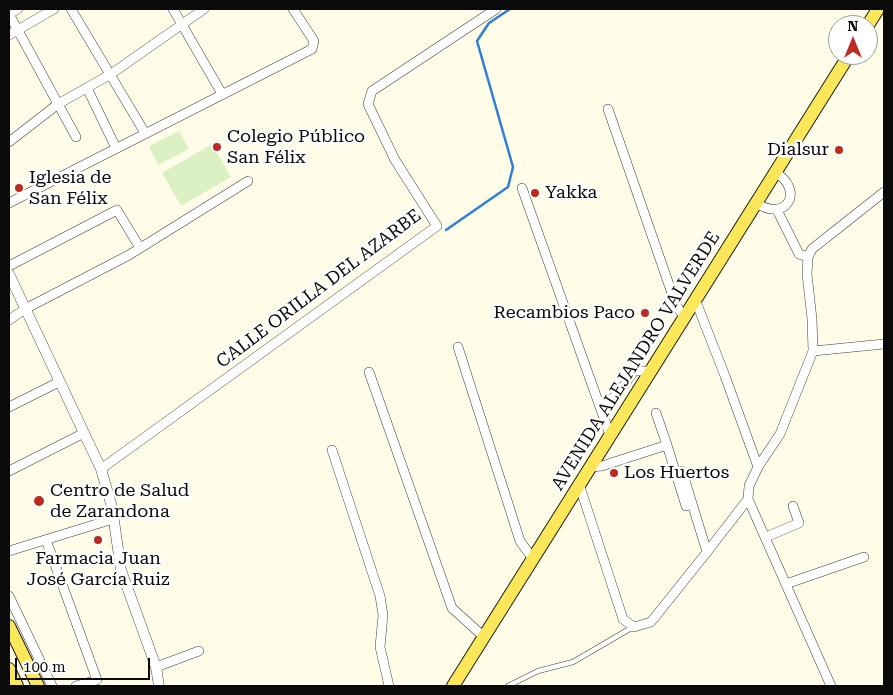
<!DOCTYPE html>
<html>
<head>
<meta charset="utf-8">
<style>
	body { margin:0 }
	#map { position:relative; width:893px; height:695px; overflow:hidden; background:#fffde7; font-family:"Roboto Serif",serif }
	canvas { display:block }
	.frame { position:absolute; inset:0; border:10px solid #0a0a0a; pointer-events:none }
	.north { position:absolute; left:828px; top:15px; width:50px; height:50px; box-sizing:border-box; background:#fff; border:1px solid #9d9d9d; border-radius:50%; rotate:0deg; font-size:14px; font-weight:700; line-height:20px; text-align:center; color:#0a0a0a }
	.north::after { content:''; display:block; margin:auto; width:18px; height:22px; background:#bc2a20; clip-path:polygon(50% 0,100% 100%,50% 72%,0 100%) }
	.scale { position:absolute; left:15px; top:658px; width:135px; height:22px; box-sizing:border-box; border:2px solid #0a0a0a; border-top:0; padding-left:6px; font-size:15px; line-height:18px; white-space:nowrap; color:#0a0a0a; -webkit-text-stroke:4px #fff; paint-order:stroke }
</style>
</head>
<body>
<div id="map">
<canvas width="893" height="695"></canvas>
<div class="frame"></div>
<div class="north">N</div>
<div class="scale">100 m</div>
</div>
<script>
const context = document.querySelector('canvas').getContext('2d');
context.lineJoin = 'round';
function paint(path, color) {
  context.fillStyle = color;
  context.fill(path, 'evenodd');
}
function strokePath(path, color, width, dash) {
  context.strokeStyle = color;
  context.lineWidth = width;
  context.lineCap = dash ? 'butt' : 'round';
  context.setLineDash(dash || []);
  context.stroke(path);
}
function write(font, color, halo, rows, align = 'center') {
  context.font = font + ' "Roboto Serif",serif';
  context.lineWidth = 5;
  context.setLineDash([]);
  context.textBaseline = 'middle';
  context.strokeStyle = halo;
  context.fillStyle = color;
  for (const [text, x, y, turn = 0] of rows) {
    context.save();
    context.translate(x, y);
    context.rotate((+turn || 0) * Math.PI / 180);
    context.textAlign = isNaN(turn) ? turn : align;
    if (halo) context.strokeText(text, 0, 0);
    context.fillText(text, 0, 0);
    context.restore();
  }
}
paint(new Path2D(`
	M179,131L189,149L158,165L149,146Z
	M212,144L231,177L181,206L162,173Z`), '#dbf0c3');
strokePath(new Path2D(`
	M446,230L508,187L513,167L477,41L489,23L510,9`), '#307ed0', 2.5);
const service = new Path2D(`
	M508,686L538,671L573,662L633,627`);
const minor = new Path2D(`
	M71,9L145,133
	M173,9L222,94
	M9,14L76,137
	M9,14L18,9
	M9,35L54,9
	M87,88L116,148
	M608,109L676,305L684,317
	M9,142L58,104L111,74L204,9
	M522,188L610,435
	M9,203L312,49L314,41L293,9
	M756,203C787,223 805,190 775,172
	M777,210L799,254L808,257
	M9,266L117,210L140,248
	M695,299L725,376L758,467
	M9,320L25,309L129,255L248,181
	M458,347L520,541L533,559
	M813,351L884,344
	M369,372L452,608L484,637
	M600,406C617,399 624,385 634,371H649
	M9,407L59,382
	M656,413L667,445
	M332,450L380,596L383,615L380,647L389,686
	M590,467L602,466L667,445L686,506
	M101,469L437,226L395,160L368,104L372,91L496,9
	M9,471L84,433
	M682,471L707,552
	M579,484L623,619L634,627L651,622L707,552L748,499L749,486L758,467L780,434L813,351L812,319L807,274L808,257L812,249L884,192
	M748,499L831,686
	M766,537L799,523L793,506
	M46,540L97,680L76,686
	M9,551L113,519
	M786,584L864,557
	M9,596L52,686
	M156,667L199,651`);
const tertiary = new Path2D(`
	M9,274L101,469L112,507L121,570L156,667L159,686`);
const primary = new Path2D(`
	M868,25L878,9
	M9,626L38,686
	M9,669L17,686
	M453,686L849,55`);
strokePath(service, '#3d3d3d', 5.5);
strokePath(minor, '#3d3d3d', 10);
strokePath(tertiary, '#3d3d3d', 11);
strokePath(primary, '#1b1b1b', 14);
strokePath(service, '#fff', 4.5);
strokePath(minor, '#fff', 9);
strokePath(tertiary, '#fff', 10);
strokePath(primary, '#fce75a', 12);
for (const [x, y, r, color] of [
	[217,147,5,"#bc2a20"],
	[839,150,5,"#bc2a20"],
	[19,188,5,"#bc2a20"],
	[535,193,5,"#bc2a20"],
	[645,313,5,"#bc2a20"],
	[614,473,5,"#bc2a20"],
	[39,501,6,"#bc2a20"],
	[98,540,5,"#bc2a20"]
]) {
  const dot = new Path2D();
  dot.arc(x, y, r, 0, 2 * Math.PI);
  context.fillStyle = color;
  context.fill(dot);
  strokePath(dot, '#fff', 2);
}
write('18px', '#0a0a0a', '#fff', [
	["Colegio Público",227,137],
	["San Félix",227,158],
	["Dialsur",829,150,"right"],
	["Iglesia de",29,178],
	["San Félix",29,199],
	["Yakka",545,193],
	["Recambios Paco",635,313,"right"],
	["Los Huertos",624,473],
	["Centro de Salud",50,491],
	["de Zarandona",50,512],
	["Farmacia Juan",98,559,"center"],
	["José García Ruiz",98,580,"center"]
], 'left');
write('18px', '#0a0a0a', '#fff', [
	["CALLE ORILLA DEL AZARBE",319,289,-37],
	["AVENIDA ALEJANDRO VALVERDE",636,361,-58]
]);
</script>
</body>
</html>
